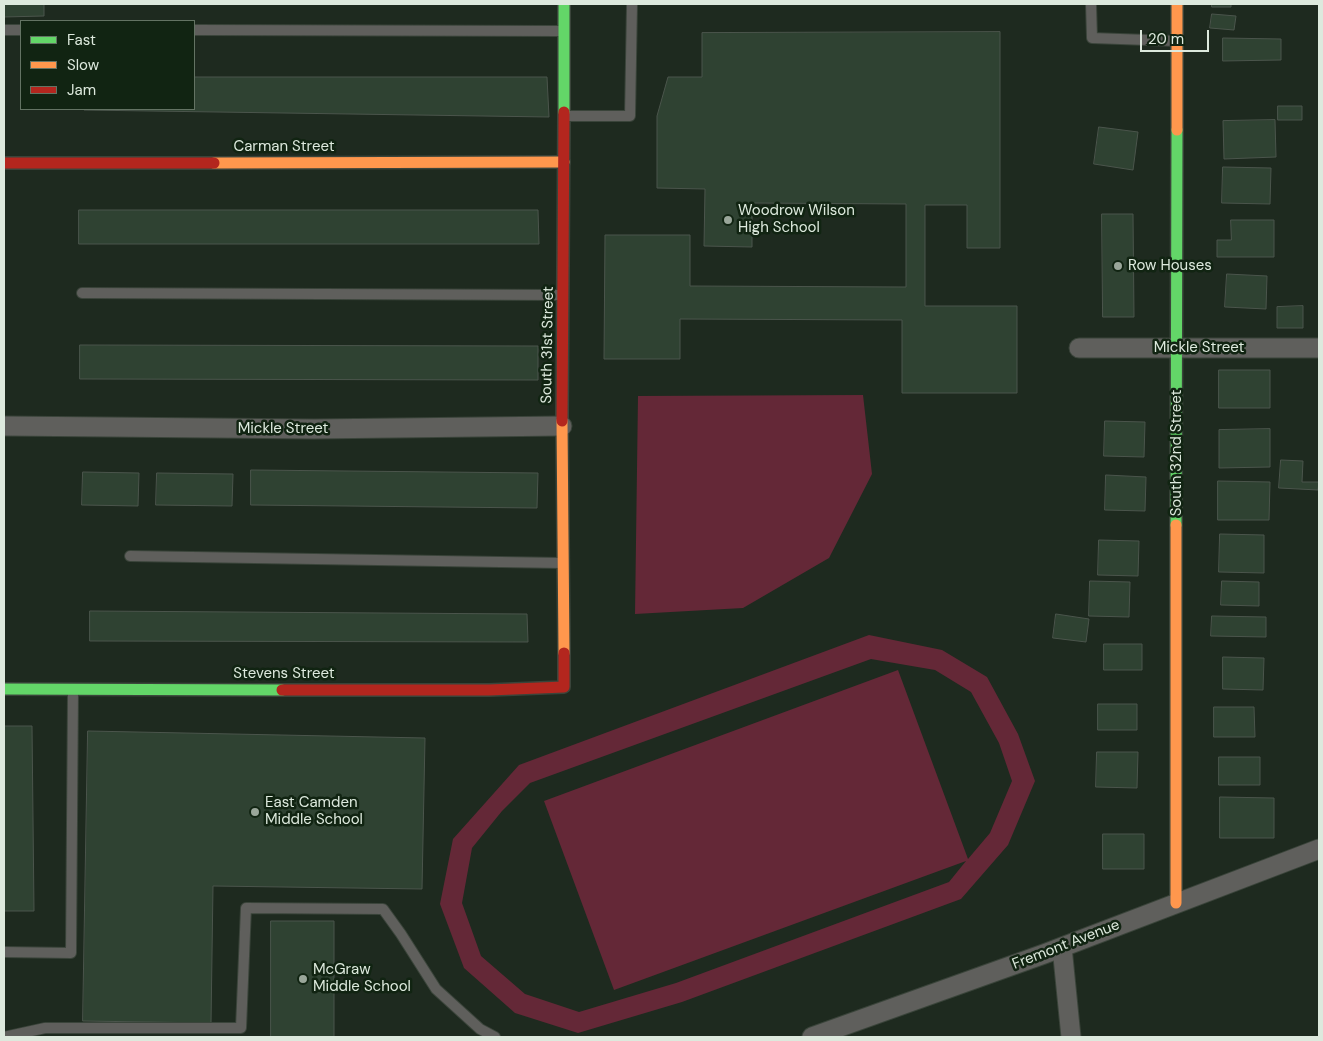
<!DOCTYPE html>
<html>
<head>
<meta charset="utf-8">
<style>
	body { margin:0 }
	#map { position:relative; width:1323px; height:1041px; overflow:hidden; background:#1e2a1f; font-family:"DM Sans",sans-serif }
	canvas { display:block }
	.frame { position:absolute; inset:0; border:5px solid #dde9dd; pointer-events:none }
	.legend { position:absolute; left:20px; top:20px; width:175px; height:90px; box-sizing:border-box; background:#112412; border:1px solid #637363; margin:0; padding:6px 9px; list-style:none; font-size:15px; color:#dde9dd }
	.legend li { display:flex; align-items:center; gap:10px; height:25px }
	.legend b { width:25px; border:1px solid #637363 }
	.scale { position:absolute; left:1140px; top:30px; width:69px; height:22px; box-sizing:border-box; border:2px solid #dde9dd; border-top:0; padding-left:6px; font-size:15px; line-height:18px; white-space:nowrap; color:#dde9dd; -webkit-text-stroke:4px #112412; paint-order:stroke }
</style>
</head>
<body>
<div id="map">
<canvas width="1323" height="1041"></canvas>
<div class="frame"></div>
<ul class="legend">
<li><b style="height:6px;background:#63d668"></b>Fast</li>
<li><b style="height:6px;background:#ff974d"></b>Slow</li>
<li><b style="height:6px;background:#b3261e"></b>Jam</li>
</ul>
<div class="scale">20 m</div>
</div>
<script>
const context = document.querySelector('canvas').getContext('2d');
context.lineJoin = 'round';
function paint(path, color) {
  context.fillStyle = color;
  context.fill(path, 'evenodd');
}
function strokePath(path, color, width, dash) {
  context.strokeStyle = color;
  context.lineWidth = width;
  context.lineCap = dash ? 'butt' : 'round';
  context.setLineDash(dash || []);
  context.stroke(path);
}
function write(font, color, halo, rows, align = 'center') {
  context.font = font + ' "DM Sans",sans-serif';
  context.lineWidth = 5;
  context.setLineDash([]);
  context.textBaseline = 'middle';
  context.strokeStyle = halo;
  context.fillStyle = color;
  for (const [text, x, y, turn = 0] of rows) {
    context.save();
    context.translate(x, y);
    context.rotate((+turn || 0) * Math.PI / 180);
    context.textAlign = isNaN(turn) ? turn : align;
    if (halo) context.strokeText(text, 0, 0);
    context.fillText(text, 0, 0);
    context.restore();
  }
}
paint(new Path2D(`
	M863,395L872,474L829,558L743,608L635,614L638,396Z
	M869,635L942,650L987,677L1018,734L1035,781L1008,845L961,899L682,1002L578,1033L515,1013L464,968L440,904L453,839L519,765ZM871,659L935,670L971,692L999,743L1012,781L990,833L968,859L898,670L544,801L614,990L966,861L949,882L676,983L579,1012L525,994L481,956L462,903L472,848L502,811L530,783Z`), '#642837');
const building = new Path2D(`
	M4,4H44V16L4,17Z
	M1212,4H1231V7H1212Z
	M1212,14L1236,16L1234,30L1210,28Z
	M1000,32V248H967V205H925V306H1017V393H902V320L680,319V359H604L605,235H690V286L906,287V204L752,203V247L704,246L705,189L657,188V116L668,77H702V33Z
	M1223,38L1281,39V60L1223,61Z
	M194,77H547L549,117L84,110V109H194Z
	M1278,106H1302V120H1278Z
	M1275,120L1276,157L1224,159L1223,121Z
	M1099,127L1138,132L1133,170L1094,164Z
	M1223,167L1271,168L1270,204L1222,203Z
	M79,210H538L539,244H79Z
	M1102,214H1133L1134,317H1103Z
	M1231,220H1274V257H1217V240H1231Z
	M1227,274L1267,276L1266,309L1225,307Z
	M1303,306V328H1277V307Z
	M80,345L538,346V380L80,379Z
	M1219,370H1270V408H1219Z
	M1105,421L1145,422L1144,457L1104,456Z
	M1270,429V467L1219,468V430Z
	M1281,460L1303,461L1302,482H1319L1318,490L1279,488Z
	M251,470L538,473L537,508L251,505Z
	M83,472L139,473L138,506L82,505Z
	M157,473L233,474L232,506L156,505Z
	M1106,475L1146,477L1145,511L1105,510Z
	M1218,481L1270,482L1269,520H1218Z
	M1220,534L1264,535V573L1219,572Z
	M1099,540L1139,541L1138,576L1098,575Z
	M1090,581L1130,582L1129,617L1089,616Z
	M1222,581L1259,582V606L1221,605Z
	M90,611L527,614L528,642L90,641Z
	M1056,614L1089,619L1086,642L1053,638Z
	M1212,616L1266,617V637L1211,636Z
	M1104,644H1142V670H1104Z
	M1223,657L1264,658L1263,690L1223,689Z
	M1098,704H1137V730H1098Z
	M1214,707H1254L1255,737H1214Z
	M4,726H32L34,911H4Z
	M88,731L425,738L422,889L213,886L211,1023L83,1021Z
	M1097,752H1138L1137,788L1096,787Z
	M1219,757H1260V785H1219Z
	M1220,797L1274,798V838H1220Z
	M1103,834H1144V869H1103Z
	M271,921H334V1037H271Z`);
paint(building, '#2f4232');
strokePath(building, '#4b554c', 1);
const lane = new Path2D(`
	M1091,4L1092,38L1176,41
	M4,30H21
	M194,30L563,31
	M565,116H630L632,4
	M82,293L563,295
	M130,556L562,563
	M4,952L71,953L73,690
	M4,1037L45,1028H241L246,908L383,909L401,934L436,989L480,1029L495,1037`);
const street = new Path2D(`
	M1079,348H1319
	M4,426L314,429L562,426
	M1062,947L1071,1037
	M812,1037L1044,954L1319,849`);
const fast = new Path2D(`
	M564,4V112
	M1176,525L1177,130
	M4,689L282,690`);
const slow = new Path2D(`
	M1177,130V4
	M214,163L564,162
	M562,421L564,653
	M1176,903V525`);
const jam = new Path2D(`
	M4,163H214
	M562,421L564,112
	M282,690H489L564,687V653`);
strokePath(lane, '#3a443a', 12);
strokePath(street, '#3a443a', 21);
strokePath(fast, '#3a443a', 14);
strokePath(slow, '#3a443a', 14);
strokePath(jam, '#3a443a', 14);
strokePath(lane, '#5f5f5c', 10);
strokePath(street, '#5f5f5c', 19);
strokePath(fast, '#63d668', 11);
strokePath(slow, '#ff974d', 11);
strokePath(jam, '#b3261e', 11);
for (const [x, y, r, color] of [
	[728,220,5,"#9aa69a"],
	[1118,266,5,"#9aa69a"],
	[255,812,5,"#9aa69a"],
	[303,979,5,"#9aa69a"]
]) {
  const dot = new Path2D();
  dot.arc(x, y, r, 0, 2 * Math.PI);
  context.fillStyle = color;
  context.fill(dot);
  strokePath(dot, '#112412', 2);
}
write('15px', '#dde9dd', '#112412', [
	["Carman Street",284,147],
	["South 31st Street",548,345,-89],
	["Mickle Street",1199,348],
	["Mickle Street",283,429],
	["South 32nd Street",1177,453,-90],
	["Stevens Street",284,674],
	["Fremont Avenue",1066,945,-21]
]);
write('15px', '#dde9dd', '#112412', [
	["Woodrow Wilson",738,211],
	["High School",738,228],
	["Row Houses",1128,266],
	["East Camden",265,803],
	["Middle School",265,820],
	["McGraw",313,970],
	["Middle School",313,987]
], 'left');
</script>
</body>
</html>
